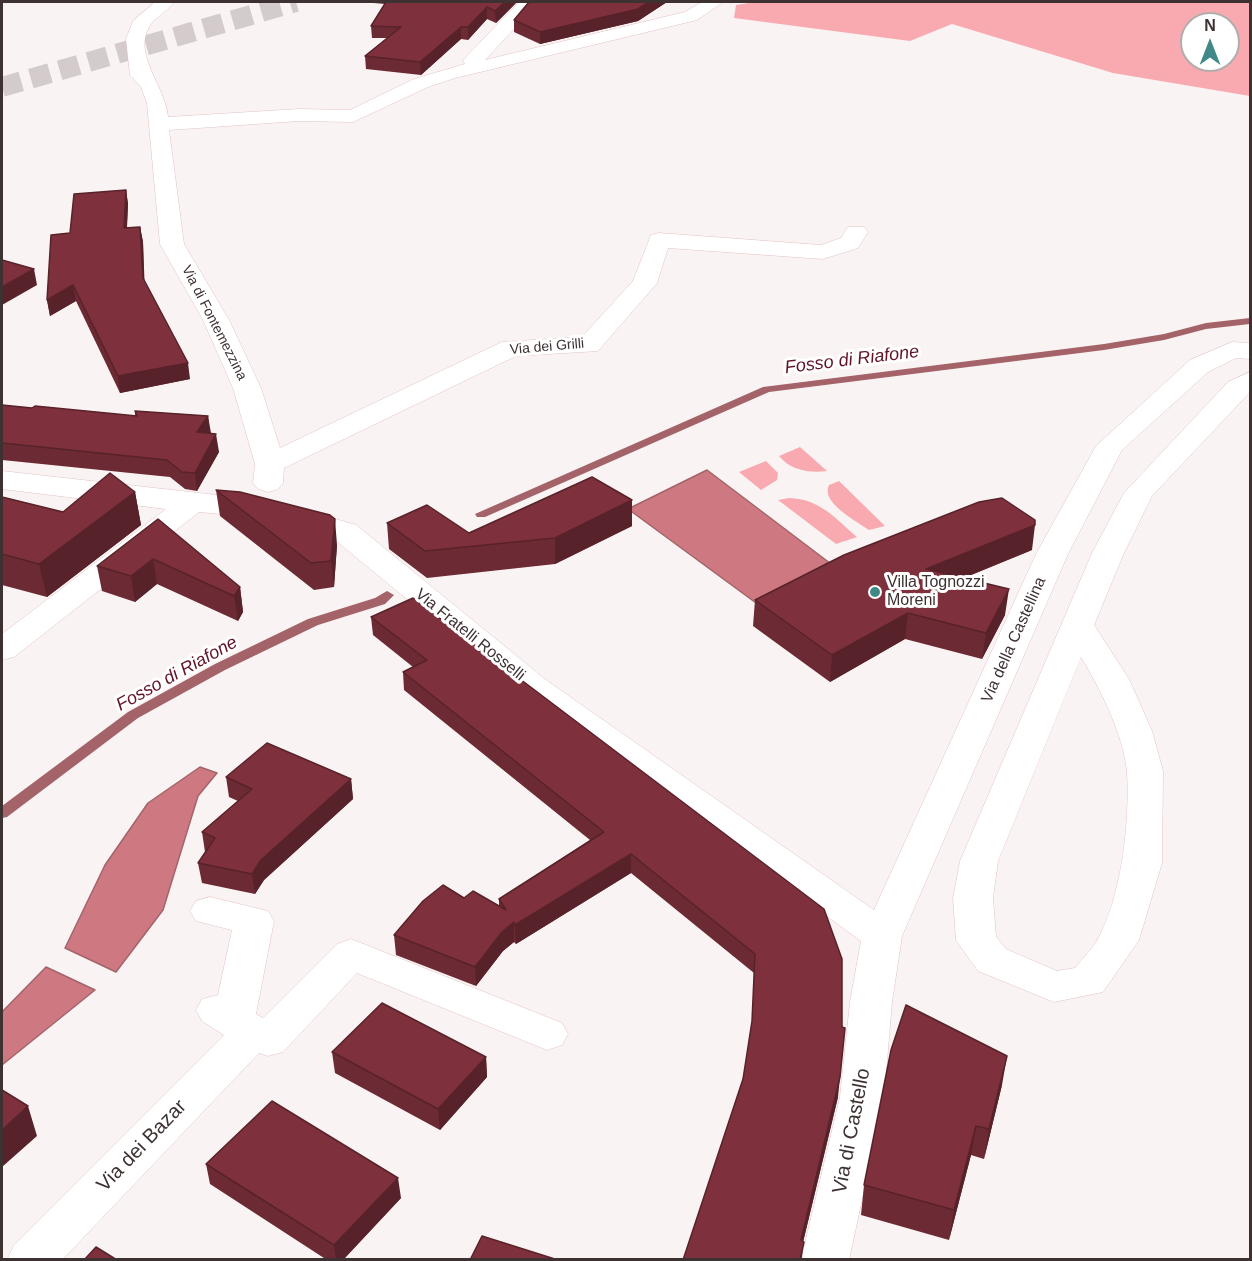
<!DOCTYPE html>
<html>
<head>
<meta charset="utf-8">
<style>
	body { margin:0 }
	#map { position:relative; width:1252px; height:1261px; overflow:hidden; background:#faf3f3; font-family:Helvetica,sans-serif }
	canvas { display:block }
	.frame { position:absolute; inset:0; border:3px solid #3e3132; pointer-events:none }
	.north { position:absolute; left:1180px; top:12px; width:60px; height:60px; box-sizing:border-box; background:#fff; border:2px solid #b2adad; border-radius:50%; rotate:0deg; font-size:16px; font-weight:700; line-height:24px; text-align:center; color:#3e3132 }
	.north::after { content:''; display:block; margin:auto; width:21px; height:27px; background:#418988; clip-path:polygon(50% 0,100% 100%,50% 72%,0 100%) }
</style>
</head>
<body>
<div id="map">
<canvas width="1252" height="1261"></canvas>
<div class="frame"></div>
<div class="north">N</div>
</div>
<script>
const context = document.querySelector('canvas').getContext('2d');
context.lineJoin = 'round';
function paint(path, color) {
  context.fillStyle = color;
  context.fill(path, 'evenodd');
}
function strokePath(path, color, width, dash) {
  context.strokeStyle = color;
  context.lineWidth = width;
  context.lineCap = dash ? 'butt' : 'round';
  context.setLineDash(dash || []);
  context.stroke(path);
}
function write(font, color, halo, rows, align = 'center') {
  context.font = font + ' Helvetica,sans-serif';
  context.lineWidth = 6;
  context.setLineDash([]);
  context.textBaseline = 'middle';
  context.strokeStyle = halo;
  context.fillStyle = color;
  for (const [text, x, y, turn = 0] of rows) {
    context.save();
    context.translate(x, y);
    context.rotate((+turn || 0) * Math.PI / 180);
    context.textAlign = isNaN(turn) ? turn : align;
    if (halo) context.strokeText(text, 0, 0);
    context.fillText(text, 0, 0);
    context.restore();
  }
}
paint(new Path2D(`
	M756,2H1250V96L1113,73L952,24L910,41L734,18L736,5ZM1192,24H1228V60H1192Z
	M800,447L827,471C810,473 791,471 779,456Z
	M766,461L778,473L777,480L761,490L739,472Z
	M839,481L885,526L869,530C856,521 820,502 829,485Z
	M789,498C820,499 835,518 857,537L836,544L778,500Z`), '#f8aab0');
const water = new Path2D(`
	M707,470L847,576L767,611L628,509Z
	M200,767L217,773L198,796L163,910L116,972L65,948L105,865L148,803Z
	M46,967L95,990L2,1065V1012Z`);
paint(water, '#ce7981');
strokePath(water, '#a36369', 1.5);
paint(new Path2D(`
	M1250,318V324L1206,329L1164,340L1104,350L769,392L485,517H477L475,514L763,387L1104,344L1164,334L1206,323Z
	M387,591L394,595L385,604L318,625L225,670L138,718L7,817L2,818V806L128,712L215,664L308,619L375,598Z`), '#a36369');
strokePath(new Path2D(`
	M2,87L296,2`), '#d4cccc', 20, [20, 10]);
const minor = new Path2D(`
	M155,2H174C167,12 153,18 148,29C134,56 166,88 168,117L299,109L350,110L414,79L465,64L463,61L466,57L519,2H539L485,60L685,12L702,2H723L697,20L455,78L428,87L353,122L299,121L169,130L184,244L229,320L261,388L280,448L502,342L582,337L633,281L651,235L659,233L821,245L841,238L848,227H864L868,232L858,248L823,259L668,248L657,283L598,351L516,356L284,468L283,483L278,489L268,492L258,489L253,483L255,464L233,388L203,320L160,244L147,103L141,87L130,75L126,39L133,21Z
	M1232,342L1250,343V359L1236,358L1208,372L1122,450L1068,554L902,936L892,1002L884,1097L849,1260H801L840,1097L850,1002L861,941L522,694L334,539L244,516L199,512L14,657L2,660V634L166,509L2,489V471L244,498L322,515L356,525L546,680L874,910L1036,554L1096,446L1190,360Z
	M1250,372V392L1152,496L1124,553L1094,625L1129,679L1152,731L1163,771L1162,863L1139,940L1103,992L1054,1002L978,971L956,940L953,898L960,861L1092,553L1124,493L1228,382ZM1081,657C1100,688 1124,736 1127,772C1130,820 1122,892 1100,935C1095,947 1083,958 1075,968L1057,971L1006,949L996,937L993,898L998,861Z
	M210,897L268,911L274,921L256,1014L263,1018L337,944L351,939L562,1023L568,1034L562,1045L547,1050L357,973L283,1052L268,1056L259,1053L62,1260H7L14,1245L224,1035L202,1021L196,1010L202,999L218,995L232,930L196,921L190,911L196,901Z`);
strokePath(minor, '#e3c2c4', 1);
paint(minor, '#fff');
paint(new Path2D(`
	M362,2H517L496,23L487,19L468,40L461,39L421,75L366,69L365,56L387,38H372L371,26L385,4Z
	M529,2H667L638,21L540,44L514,32V20Z
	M126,190L128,204L127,228L140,227L143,242L144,282L190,379L120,393L76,301L50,316L47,300L70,233Z
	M2,405L32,408L135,416V411L208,416L210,434L219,452L197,491L185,489L170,477L2,460Z
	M216,490L337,545L334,587L314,590L220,516Z
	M135,492L141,525L47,597L2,585V497L63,512Z
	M632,500V526L555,564L427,578L389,549L387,523L469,533Z
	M158,519L240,587L243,612L238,621L157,584L135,602L102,591L97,566Z
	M1032,550L964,578L1005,615L982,659L905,639L830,682L753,626L755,600Z
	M371,617L824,909L838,1097L803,1242L802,1260L743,1079L752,1023L754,973L631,873L516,944L514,942L503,951L476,986L396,955L394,935L464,898L499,906V899L590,840L404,690L403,672L413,667L373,635Z
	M226,777L351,779L353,799L264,880L255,894L202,883L198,863L205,852L202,832L238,801L229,797Z
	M332,1052L486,1057L487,1077L440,1130L335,1073Z
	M1002,1085L984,1159L971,1155L949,1240L861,1215L864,1185Z
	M206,1164L401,1198L343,1260H327L210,1184Z`), '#6c2a34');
paint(new Path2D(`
	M505,2H517L496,23L495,11Z
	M649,2H667L638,21L540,44V32Z
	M487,7V19L468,40V27Z
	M461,27V39L421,75L420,62Z
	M126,190L128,204L126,243L124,228Z
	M140,227L143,242L145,294L143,278Z
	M34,269L37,285L2,305V287Z
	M73,285L76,301L50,316L47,300Z
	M188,363L190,379L120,393L118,376Z
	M208,416L211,433L200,449L197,432Z
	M216,434L219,452L197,491L195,473Z
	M135,492L141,525L47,597L39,564Z
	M632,500V526L555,564V538Z
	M335,519L337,545L334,587L331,561Z
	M1035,525L1032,550L924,594L926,569Z
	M153,559L157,584L135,602L131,576Z
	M240,587L243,612L238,621L234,596Z
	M1009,589L1005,615L982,659L986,633Z
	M908,613L905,639L830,682L832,655Z
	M351,779L353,799L264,880L255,894L252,874L261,860Z
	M631,854V873L516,944L515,925Z
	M514,922V942L503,951L476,986L475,967L502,932Z
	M845,1028L838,1097L799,1259L801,1240Z
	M1007,1056L1002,1085L984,1159L989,1129Z
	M486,1057L487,1077L440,1130L438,1109Z
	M28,1106L37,1136L2,1167V1130Z
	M976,1126L971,1155L949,1240L954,1210Z
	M398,1178L401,1198L343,1260H336L334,1245Z`), '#58222a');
const building = new Path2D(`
	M386,2H505L495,11L487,7L468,27H461L420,62L365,56L401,27L371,26Z
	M529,2H649L638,9L540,32L514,20Z
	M126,190L124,228L140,227L143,278L188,363L118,376L73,285L47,300L51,235L70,233L74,194Z
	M2,260L34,269L2,287Z
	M2,405L32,408L35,406L137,416L135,411L208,416L197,432L216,434L195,473L182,472L167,460L2,443Z
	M110,473L135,492L39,564L2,554V497L63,512Z
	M592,477L632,500L555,538L425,551L387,523L427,505L469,533Z
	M216,490L240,492L330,515L335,519L331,561L311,563Z
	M1002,498L1035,520V525L926,569L1009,589L986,633L908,613L832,655L755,600L844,555L979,502Z
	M158,519L240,587L234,596L153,559L131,576L97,566Z
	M413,598L824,909L842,959V1027L845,1028L840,1077L801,1240L804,1242L800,1260H683L743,1079L752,1021L755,954L631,854L515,925L514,922L502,932L475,967L394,935L423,901L443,885L464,898L473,891L506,910L499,899L604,832L403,672L427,660L371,617Z
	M267,743L351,779L261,860L252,874L198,863L215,838L202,832L252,789L226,777Z
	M382,1003L486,1057L438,1109L332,1052Z
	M906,1005L1007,1056L989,1129L976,1126L954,1210L864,1185L891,1050Z
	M2,1090L28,1106L2,1130Z
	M272,1101L398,1178L334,1245L206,1164Z
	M482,1236L558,1260H470Z
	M96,1247L117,1260H84Z`);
paint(building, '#7e313c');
strokePath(building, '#58222a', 1.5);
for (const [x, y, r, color] of [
	[875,592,6,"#418988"]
]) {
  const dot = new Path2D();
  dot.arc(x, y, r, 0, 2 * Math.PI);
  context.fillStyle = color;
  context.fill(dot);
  strokePath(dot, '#fff', 2);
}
write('14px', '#3e3132', '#fff', [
	["Via di Fontemezzina",214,323,63],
	["Via dei Grilli",547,347,-5]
]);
write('16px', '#3e3132', '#fff', [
	["Villa Tognozzi",887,583],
	["Moreni",887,601]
], 'left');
write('16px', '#3e3132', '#fff', [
	["Via Fratelli Rosselli",470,635,39],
	["Via della Castellina",1014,640,-66]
]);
write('italic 18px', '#611424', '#fff', [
	["Fosso di Riafone",852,360,-7],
	["Fosso di Riafone",177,674,-29]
]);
write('20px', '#3e3132', '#fff', [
	["Via di Castello",852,1131,-79],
	["Via dei Bazar",142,1146,-46]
]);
</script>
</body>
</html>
